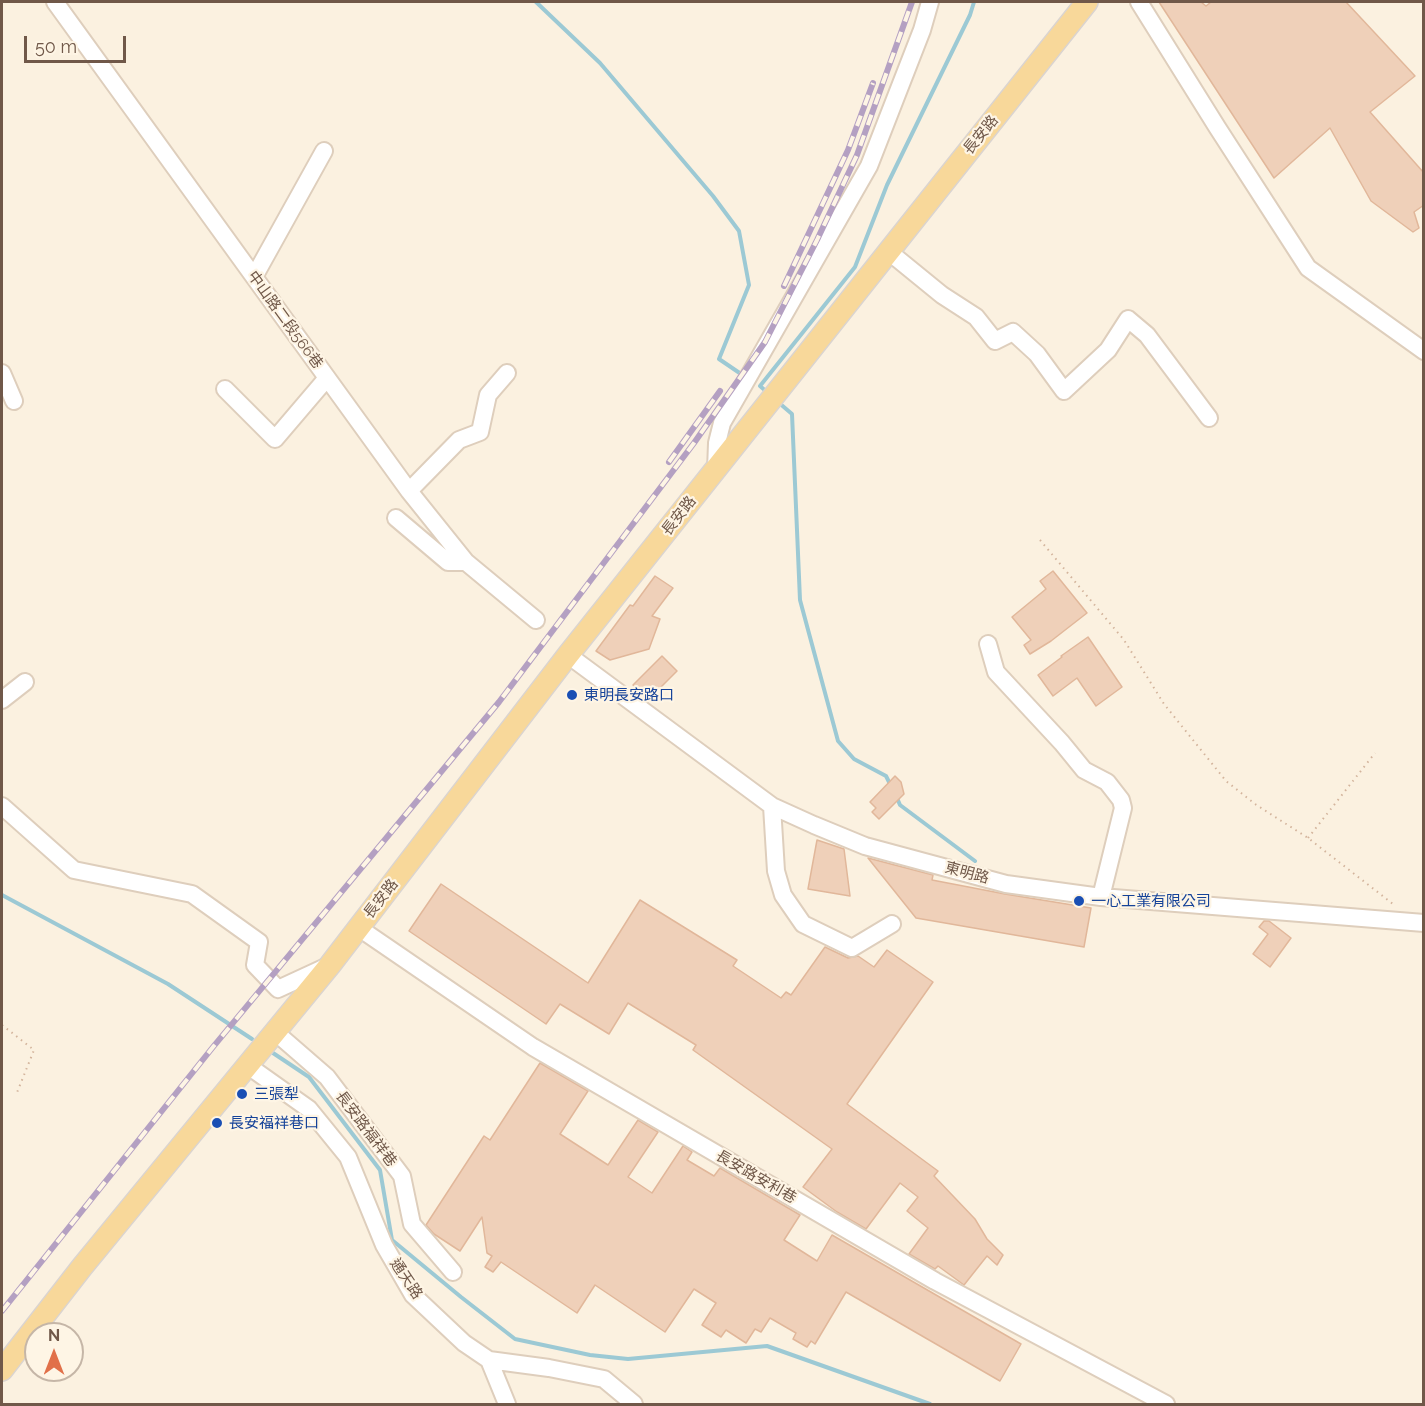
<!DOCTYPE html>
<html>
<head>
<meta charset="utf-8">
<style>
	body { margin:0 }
	#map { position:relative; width:1425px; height:1406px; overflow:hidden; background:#fbf1e0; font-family:Raleway,sans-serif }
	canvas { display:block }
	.frame { position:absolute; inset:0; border:3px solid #705849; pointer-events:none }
	.north { position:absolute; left:24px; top:1322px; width:60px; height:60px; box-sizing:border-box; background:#fef5e5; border:2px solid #c5b6a7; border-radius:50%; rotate:0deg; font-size:16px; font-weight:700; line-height:24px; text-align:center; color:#705849 }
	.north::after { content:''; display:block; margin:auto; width:21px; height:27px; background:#e17049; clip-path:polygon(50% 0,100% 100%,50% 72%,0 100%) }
	.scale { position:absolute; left:24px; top:36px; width:102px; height:27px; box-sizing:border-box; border:3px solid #705849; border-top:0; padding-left:8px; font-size:18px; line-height:21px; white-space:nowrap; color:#705849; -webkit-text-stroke:4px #fef5e5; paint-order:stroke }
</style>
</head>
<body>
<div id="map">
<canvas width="1425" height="1406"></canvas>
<div class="frame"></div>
<div class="north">N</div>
<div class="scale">50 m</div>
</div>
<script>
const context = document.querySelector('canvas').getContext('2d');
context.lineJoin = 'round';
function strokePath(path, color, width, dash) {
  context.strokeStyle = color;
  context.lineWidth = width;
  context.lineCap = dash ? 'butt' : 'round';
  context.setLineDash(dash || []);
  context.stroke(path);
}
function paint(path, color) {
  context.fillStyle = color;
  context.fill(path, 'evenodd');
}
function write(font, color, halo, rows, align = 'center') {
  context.font = font + ' Raleway,"Noto Sans TC",sans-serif';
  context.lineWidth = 4.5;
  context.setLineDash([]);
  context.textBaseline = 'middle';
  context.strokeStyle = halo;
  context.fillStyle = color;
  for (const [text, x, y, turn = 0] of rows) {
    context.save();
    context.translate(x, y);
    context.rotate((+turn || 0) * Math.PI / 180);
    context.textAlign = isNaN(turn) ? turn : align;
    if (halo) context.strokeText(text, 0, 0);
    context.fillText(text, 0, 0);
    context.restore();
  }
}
strokePath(new Path2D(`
	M536,2L600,63L713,196L739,231L749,285L719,359L744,376
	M768,393L760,386L855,267L887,185L970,15L974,2
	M778,402L792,414L800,600L838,741L854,759L886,776L891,786
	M897,798L900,805L975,861
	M2,895L168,984L252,1039
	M273,1053L309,1077L380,1170L392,1240L461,1297L515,1339L590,1355L628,1359L767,1346L930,1404`), '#9cc9d4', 4);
const building = new Path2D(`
	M1159,2H1201L1206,6L1211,2H1346L1415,76L1370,112L1424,173V205L1414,212L1419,228L1413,232L1371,201L1330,128L1274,178Z
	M1053,571L1087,613L1051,641L1030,654L1024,645L1031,640L1012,617L1046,589L1040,581Z
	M655,576L673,588L652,616L660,619L649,649L610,660L596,651L630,605L633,606Z
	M1088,637L1122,687L1096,706L1077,678L1053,696L1038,675L1062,657L1061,656Z
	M662,656L677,671L648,700L633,685Z
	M895,776L901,782L904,794L879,819L872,812L876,808L870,802Z
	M817,840L844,849L850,896L808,889Z
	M868,858L933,875L932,880L1005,894L1091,908L1084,947L916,918Z
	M441,884L588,983L640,900L737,960L733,966L781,998L786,992L791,995L825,947L848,958L858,956L874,967L887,950L933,982L847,1104L938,1171L934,1176L975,1219L987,1239L1003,1255L997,1265L987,1256L964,1285L938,1266L935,1269L909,1254L928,1228L907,1211L918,1197L900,1183L866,1229L837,1212L803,1187L832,1149L693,1050L696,1045L628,1003L609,1034L560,1004L546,1024L409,931Z
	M1264,921H1269L1291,938L1270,967L1253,954L1268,934L1259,927Z
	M540,1063L588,1091L560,1134L608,1165L638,1120L658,1132L628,1177L652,1193L683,1146L692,1152L687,1160L714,1176L720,1168L800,1215L784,1240L817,1261L832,1235L1021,1344L1000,1381L846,1292L815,1344L811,1341L807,1347L793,1339L796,1333L770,1318L761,1332L755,1329L746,1343L726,1330L721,1337L702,1325L716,1303L694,1289L665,1332L595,1285L577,1313L501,1262L493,1272L485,1267L492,1256L487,1253L482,1217L460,1251L434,1234L426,1225L484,1136L490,1140Z`);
paint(building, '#efd0b9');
strokePath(building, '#e1b79a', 1.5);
const minor = new Path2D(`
	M55,2L409,491L466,562L536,620
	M1139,2L1217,127L1308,268L1424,351
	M888,251L942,295L976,317L995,341L1013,332L1037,354L1064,391L1108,350L1128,319L1147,335L1209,418
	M254,277L324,151
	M2,373L14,401
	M225,389L275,439L327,378
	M716,470L717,443L722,423L869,166L922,30L930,2
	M409,491L459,440L480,432L488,395L507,373
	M396,518L448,562H466
	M988,644L996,672L1062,743L1084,770L1107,782L1121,800L1123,808L1101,897
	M568,655L772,806L814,825L865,846L1006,884L1101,897L1424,923
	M2,700L25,682
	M2,806L74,870L192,894L259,942L255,965L278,989L330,965
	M772,806L776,871L783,895L803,924L852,948L892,924
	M359,928L533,1047L935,1281L1166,1404
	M274,1031L327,1077L402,1176L412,1224L453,1272
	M247,1065L309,1109L348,1157L384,1245L413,1295L464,1343L489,1360L549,1368L604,1379L634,1404
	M489,1360L507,1404`);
const major = new Path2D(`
	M2,1370L82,1267L330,965L568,655L1087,2`);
strokePath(minor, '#decebc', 20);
strokePath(major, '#dad4d0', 24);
strokePath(new Path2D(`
	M1040,540L1124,640L1164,704L1226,781L1255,804L1308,838L1393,904
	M1308,838L1375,753
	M2,1025L34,1050L16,1095`), '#d3b49c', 2, [1.5, 4.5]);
strokePath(minor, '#fff', 16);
strokePath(major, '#f8d89a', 21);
const rail = new Path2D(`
	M784,286L848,150L873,83
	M669,462L720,391
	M2,1311L213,1047L499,702L694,443L765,342L817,240L857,155L912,2`);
strokePath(rail, '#b4a0c2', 6);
strokePath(rail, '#fef5e5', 4, [11]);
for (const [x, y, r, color] of [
	[572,695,6,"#1a4fb4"],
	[1079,901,6,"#1a4fb4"],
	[242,1094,6,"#1a4fb4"],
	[217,1123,6,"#1a4fb4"]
]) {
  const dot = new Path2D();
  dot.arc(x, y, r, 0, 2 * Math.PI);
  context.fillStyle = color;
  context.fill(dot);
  strokePath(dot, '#fef5e5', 2);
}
write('15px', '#705849', '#fef5e5', [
	["長安路",981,135,-51],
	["中山路二段566巷",285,320,54],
	["長安路",679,516,-52],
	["東明路",967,873,15],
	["長安路",381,899,-52],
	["長安路福祥巷",366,1129,53],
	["長安路安利巷",756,1177,30],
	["通天路",406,1279,56]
]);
write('15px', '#164399', '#fef5e5', [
	["東明長安路口",584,695],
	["一心工業有限公司",1091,901],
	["三張犁",254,1094],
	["長安福祥巷口",229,1123]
], 'left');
</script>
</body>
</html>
